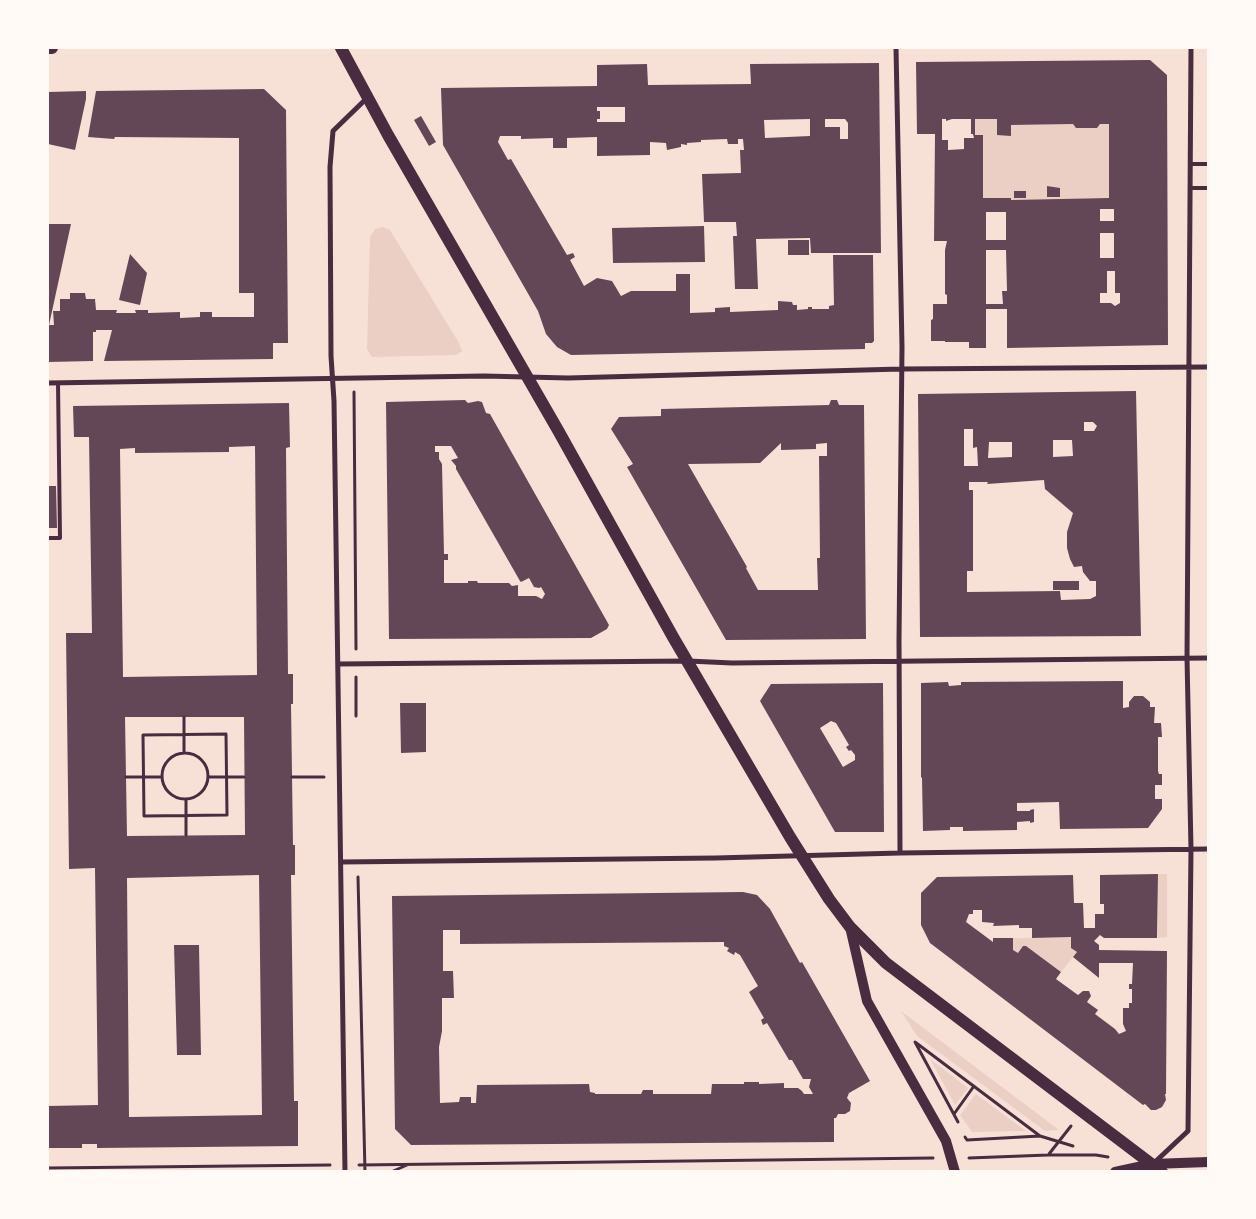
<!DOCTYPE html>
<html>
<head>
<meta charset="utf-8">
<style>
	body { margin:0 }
	#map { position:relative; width:1256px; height:1219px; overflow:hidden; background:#f7e1d7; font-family:"Roboto Condensed",sans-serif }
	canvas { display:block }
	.frame { position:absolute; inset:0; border:49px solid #fffaf5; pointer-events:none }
</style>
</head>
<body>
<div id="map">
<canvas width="1256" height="1219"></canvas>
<div class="frame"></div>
</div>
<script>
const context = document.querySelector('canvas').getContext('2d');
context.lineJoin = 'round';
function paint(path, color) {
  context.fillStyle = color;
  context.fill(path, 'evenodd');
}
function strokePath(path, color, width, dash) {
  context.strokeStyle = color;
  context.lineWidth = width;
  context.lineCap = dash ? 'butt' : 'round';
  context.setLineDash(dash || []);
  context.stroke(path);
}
paint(new Path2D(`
	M975,119H997L998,135H1011V125L1073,124L1076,128H1097L1100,124H1109V198L1011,200V198H983V135H975Z
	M383,227L390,230L459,343L462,351L457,355L372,357L367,349L370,237L375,229Z
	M1158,874H1167V937L1158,938Z
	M1071,937V948L1077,952L1061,972L1026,946H1023L1018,953L1013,950V938Z
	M901,1011L1059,1130L1045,1131L917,1036Z
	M930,1059L968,1088L955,1105Z
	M976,1094L1026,1131L972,1132L960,1115Z`), '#ebcfc5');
paint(new Path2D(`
	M1150,60L1167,75L1168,345L1007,348V309H986V348H969V342H945V341H931V320L933,319V304H947V295L945,294V250L947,241H934L935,134H917L916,62ZM942,119H946V121L952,119H971V134H973L974,138H964V149L948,150V140H942ZM975,119H997V135L1011,136V125L1073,124L1076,128H1097L1100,124H1109V198L1011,200V198H983V135H975ZM1100,209H1114V221H1100ZM986,212H1006V240H986ZM1100,233H1114V258H1100ZM986,250H1006L1007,291H1002L1003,304H986ZM1107,271H1115V293H1120V303L1115,306L1111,303H1100V293H1107Z
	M879,63L881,253H811L810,238L756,239L758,289H735L733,236H737L736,222H704L702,174L741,173L740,150H744L743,139H738V144H728L727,139L701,140V142L687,143V145L681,144V147L667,150L666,143L650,142V155L597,156V137L567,138V148H553V138L521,139V136H500L498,142L508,160L511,159L567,255L573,253L575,257L570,260L584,286L597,278L612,281L621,296L631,291H676V274H690V313L715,312V308L730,307V312L778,310V301L792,302L793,305H797V310L808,309V307H812V309H829V306L834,305L833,255H873L874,341L872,343H865V349L571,355L557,347L546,334L538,311L443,145L441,88L597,86V65L647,64L648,85L751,84L750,64ZM597,107H625V122H597V119H600V111H597ZM810,119V136L765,138L764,120ZM825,119H845L848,123V139H840V127H825Z
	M264,89L286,110L288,343H273V359L104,361L112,330H96V332H93V361L48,362V224H71L49,325H54L53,311H60V299H70V293H85L86,299H95L96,310H117L116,313H136L135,310H148V313L180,312V318L200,317V312H212V317H254V293H239V138L115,137L114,139L88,137L96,91Z
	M86,91V99L75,150L48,144V92Z
	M421,116L436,142L429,146L414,120Z
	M1047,186L1060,188V197H1047Z
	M1014,191H1026V198H1014Z
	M704,226L705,262L613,263L612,228Z
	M788,240H809V255H788Z
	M130,254L147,273L140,305L119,300Z
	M1136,391L1141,636L920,637L918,394ZM1084,422H1093L1097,426L1094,431H1084ZM964,429H973V448L977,447L978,466H964ZM1053,440H1072L1073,456L1053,457ZM989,442H1012V457L988,458ZM1044,480L1045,489L1073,513L1067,532V548L1070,559L1074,567L1082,566L1083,572L1090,581H1096V596L1090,599L1061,600L1060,591L967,592V571H973V490H969V482H988L987,484Z
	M465,400L468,403L478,401L482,402L486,413L490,414L609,625L607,629L591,638L389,639L386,402ZM435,446H451L458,458L451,460L456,466V469L520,581L521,582L529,578L534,587L539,588L541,587L545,594L542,599L536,596H518V585L512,586L509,583H478L477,581H468V583H444V560H448V554H444L442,464L439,459V452H435Z
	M831,400H837L839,405H864L866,639L726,640L627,467L633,464L611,429L619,417L661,416V409L829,405ZM781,443V450L816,449V444L827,443V456H819L820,558H817L818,590H758L746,568L747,567L688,464L760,463Z
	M289,403L290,447L286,448L288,674H293V704H291L293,845H295V875H291L294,1101H298V1146L97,1148V1144H82V1148H48V1106L98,1105L95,868L69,869L66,633H92L89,437H74L73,406ZM255,446L257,675L123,677L120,449L135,448V453L229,452V447ZM125,717H244L245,835L127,836ZM259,875L262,1115L129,1117L127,878Z
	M48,486H56L57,528H48Z
	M1053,581H1079V590H1053Z
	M1123,681V708L1129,707V702L1134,696H1143L1150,702V707H1155L1154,723H1161L1162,737H1158V771L1159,774H1162V785H1155V799H1162V809L1148,828L1060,829L1059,802L1017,803V811H1030V810L1034,809V822L1030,823V821L1017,822V830L963,831V827H950V830L923,831L922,778L921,777V683L948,682L949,686L961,685V682Z
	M883,683L884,832H835L760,701L771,684ZM831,721L836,723L849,745L846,747L849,751L851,750L855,755V760L843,767L820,728Z
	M400,703H426V752L401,753Z
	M1158,874L1157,938H1104L1100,935L1094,941L1099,945V950L1167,951L1166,1094H1165L1166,1100L1162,1107L1156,1110H1151L1145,1104L1143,1105L930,943L921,925V893L937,877L1073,875L1074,903H1083L1084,928H1095V914H1104V904H1100V875ZM973,910H982V922L994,923L993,926L1019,925V928H1032V938L1071,937V948L1077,952L1073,957L1099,978V963H1133L1132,984H1129V989H1132V1003H1129V1008H1123V1024L1126,1031L1119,1034L1115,1029L1095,1014L1098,1010L1087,1002L1091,996L1089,991H1083L1078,995L1056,979L1061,972L1026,946H1023L1018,953L1013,950V938H993V942L966,922L969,914H973Z
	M743,892L757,895L770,909L800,963L802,962L870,1081L849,1093L847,1098L851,1103L850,1111L845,1114H838L836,1118H834V1142L411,1145L395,1129L392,896ZM443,930H460V944L724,942V946L729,948L727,951L734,955L735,952L740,955L758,986L749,992L764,1018L761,1020L763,1025L767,1023L789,1060H792L803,1079H811L809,1087L813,1094H804L802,1091L798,1088H784V1083L759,1084V1082H744V1084H712L711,1094H653V1090H643L641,1094H595V1093L590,1092L589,1084L477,1085L476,1103H471V1097H460L459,1102L440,1103L439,1047L442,1031V998H454L453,971H443Z
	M174,945H199L201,1055H177Z`), '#644757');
strokePath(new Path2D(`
	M354,392L356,649
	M356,716V677
	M184,717V752
	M226,734L227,815L144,816L143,735Z
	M162 776a23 23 0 1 1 46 0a23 23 0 1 1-46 0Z
	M126,777H162
	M208,777H244
	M292,777H324
	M186,799V835
	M358,877L365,1172
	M954,1114L974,1086
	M958,1122L915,1042L1040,1136
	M965,1137L967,1140L1040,1136L1073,1146
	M1049,1154L1071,1126
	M969,1158L1048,1155H1096L1108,1157
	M359,1165L933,1158
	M48,1168L330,1165
	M391,1172L407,1165`), '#4a2c40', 3);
strokePath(new Path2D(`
	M1190,164H1208
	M1190,188H1208
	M48,538H60L58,383`), '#4a2c40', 4);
strokePath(new Path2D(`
	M896,48L902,347L899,640L900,853
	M48,383L484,376L568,378L901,369L1208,367
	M338,664L688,661L732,663L1208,658
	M341,862L716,858L900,853L1208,849
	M1155,1162L1188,1131L1191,849L1187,658L1191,48
	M345,1172L334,401L331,356L330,167L333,131L367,98`), '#4a2c40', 5);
strokePath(new Path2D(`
	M850,927L867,1001L946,1141L955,1172
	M1115,1172L1152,1164L1208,1162`), '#4a2c40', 10);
strokePath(new Path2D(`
	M48,48H52
	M341,48L388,135L559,432L673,637L790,837L829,899L850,927L886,963L1162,1172`), '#4a2c40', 12);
</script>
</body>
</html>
